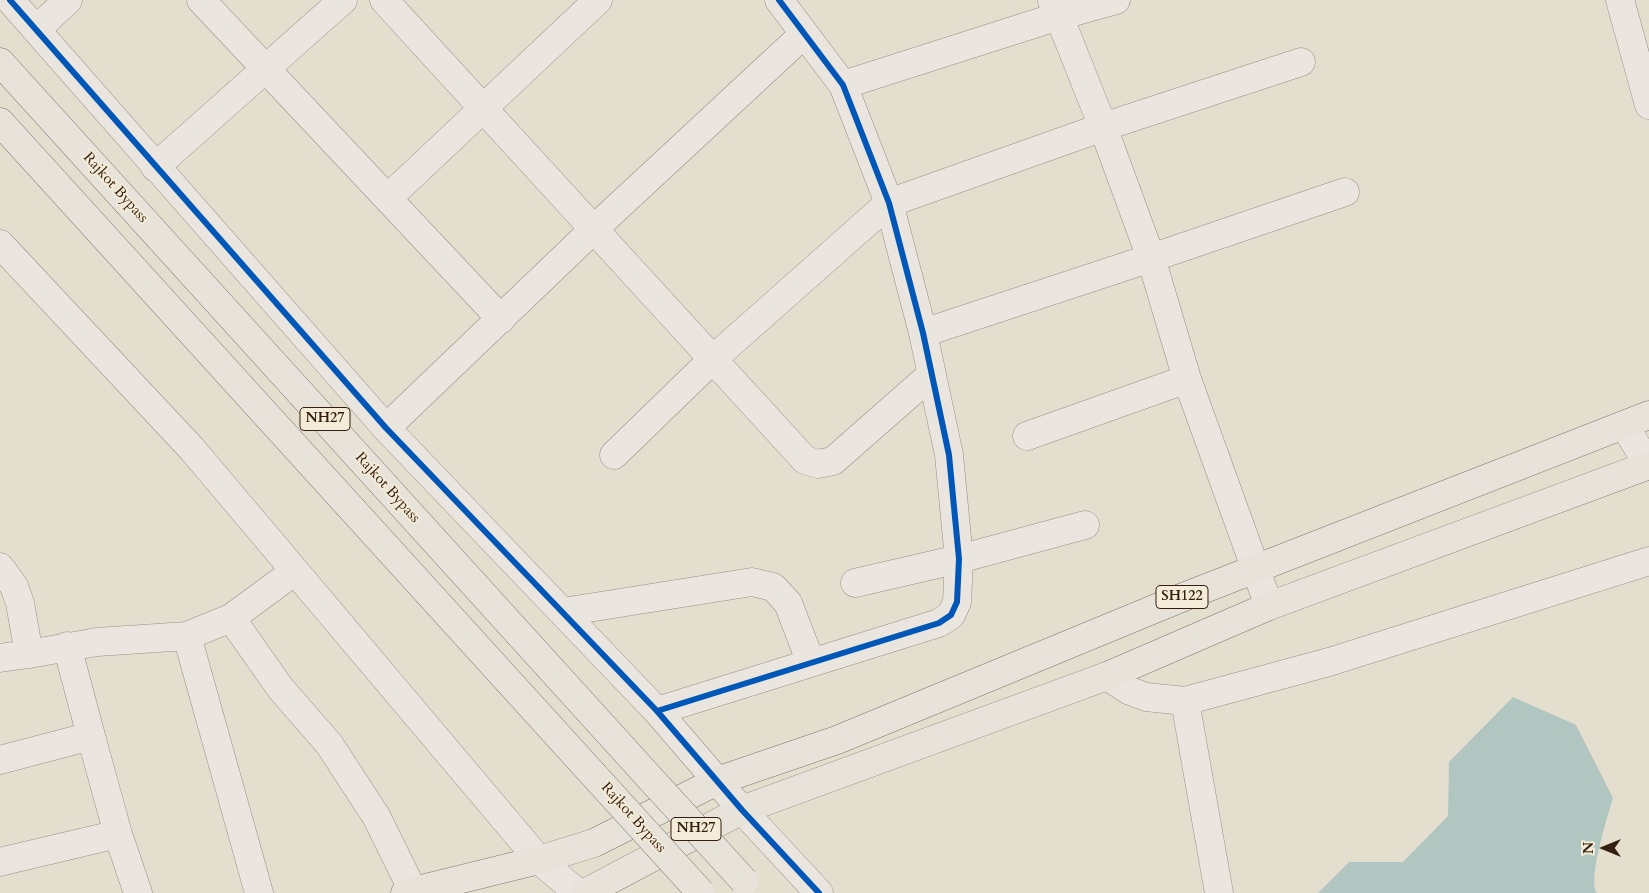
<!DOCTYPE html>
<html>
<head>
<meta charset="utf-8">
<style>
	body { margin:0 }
	#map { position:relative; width:1649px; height:893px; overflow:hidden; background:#e4dece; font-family:Cardo,serif }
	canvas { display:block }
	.north { position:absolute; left:1579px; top:823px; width:50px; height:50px; -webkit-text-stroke:4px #f4ecd9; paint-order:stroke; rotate:270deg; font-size:14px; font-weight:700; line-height:20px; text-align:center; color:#341e0d }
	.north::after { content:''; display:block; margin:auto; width:18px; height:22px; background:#341e0d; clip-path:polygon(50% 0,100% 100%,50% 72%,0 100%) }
</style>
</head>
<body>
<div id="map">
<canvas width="1649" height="893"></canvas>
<div class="north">N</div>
</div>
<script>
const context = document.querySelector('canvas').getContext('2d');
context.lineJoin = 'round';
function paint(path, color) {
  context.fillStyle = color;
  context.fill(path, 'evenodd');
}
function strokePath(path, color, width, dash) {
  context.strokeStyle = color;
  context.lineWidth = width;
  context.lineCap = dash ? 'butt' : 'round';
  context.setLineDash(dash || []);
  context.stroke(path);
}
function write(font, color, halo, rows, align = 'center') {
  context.font = font + ' Cardo,serif';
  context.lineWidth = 4;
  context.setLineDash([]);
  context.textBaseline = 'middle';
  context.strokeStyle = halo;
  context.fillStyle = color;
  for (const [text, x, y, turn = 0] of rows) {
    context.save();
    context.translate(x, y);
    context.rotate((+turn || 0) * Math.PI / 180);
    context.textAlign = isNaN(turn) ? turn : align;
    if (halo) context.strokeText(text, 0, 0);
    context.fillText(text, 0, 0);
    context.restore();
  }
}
paint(new Path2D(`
	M1513,697L1576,725L1613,798C1608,815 1587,881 1597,893H1318L1349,862H1403L1448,816L1449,762Z`), '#b1c6c1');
const minor = new Path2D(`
	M10,0L386,428L657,711L742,810L819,893
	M201,0L501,319
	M384,0L805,460L818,464L833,461L932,374
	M1620,0L1649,105
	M1052,1L1059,16L1116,0
	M37,29L68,0
	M843,85L1059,16L1103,127L1151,258L1187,379L1269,606
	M155,167L343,0
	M388,198L598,0
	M0,244L192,449L539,860L578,893
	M923,333L1151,258L1345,192
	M1624,425L1649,466
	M386,428L594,229L804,34
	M1027,436L1187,379
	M614,455L713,359L889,203L1103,127L1301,62
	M0,567L14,586L20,603L29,654
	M855,583L959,559L1085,525
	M563,612L752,582L773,587L788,603L811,663
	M231,618L281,689L329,744L376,816L413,891
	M187,636L259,893
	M0,658L29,654L97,642L187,636L231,618L295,571
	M1107,676L1130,691L1146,697L1185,701L1219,893
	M1185,701L1329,662L1649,561
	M657,711L939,623L951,615L957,602L959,559L949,455L923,333L889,203L843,85L779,0
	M91,736L118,834L138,893
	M0,760L91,736L67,646
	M0,862L118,834`);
const major = new Path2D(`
	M405,893L539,860L594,843L717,781L837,740L1181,598L1649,415
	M585,893L742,810L1107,676L1269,606L1649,465`);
const highway = new Path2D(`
	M0,62L649,777
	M0,122L611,794`);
strokePath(minor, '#958f84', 29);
strokePath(major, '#7c766b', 29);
strokePath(highway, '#7c766b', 29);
strokePath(minor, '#eae6df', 28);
strokePath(major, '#e7e3da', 28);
strokePath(highway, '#e7e3da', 28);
const highwayBridge = new Path2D(`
	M649,777L744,881
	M611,794L701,893`);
strokePath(highwayBridge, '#7c766b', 29, []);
strokePath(highwayBridge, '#e7e3da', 28);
strokePath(new Path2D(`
	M10,0L386,428L657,711L742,810L819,893
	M657,711L939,623L951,615L957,602L959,559L949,455L923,333L889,203L843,85L779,0`), '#0057b8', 6);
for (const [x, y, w] of [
	[325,419,50],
	[1182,597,52],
	[696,829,50]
]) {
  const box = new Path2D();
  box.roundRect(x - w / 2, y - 11.5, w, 23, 4);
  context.fillStyle = '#f4ecd9';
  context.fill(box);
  strokePath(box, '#341e0d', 1);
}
write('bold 14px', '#341e0d', null, [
	["NH27",325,419],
	["SH122",1182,597],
	["NH27",696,829]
]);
write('15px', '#341e0d', '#f4ecd9', [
	["Rajkot Bypass",115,188,48],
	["Rajkot Bypass",387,488,48],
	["Rajkot Bypass",633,818,48]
]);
</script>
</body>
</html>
